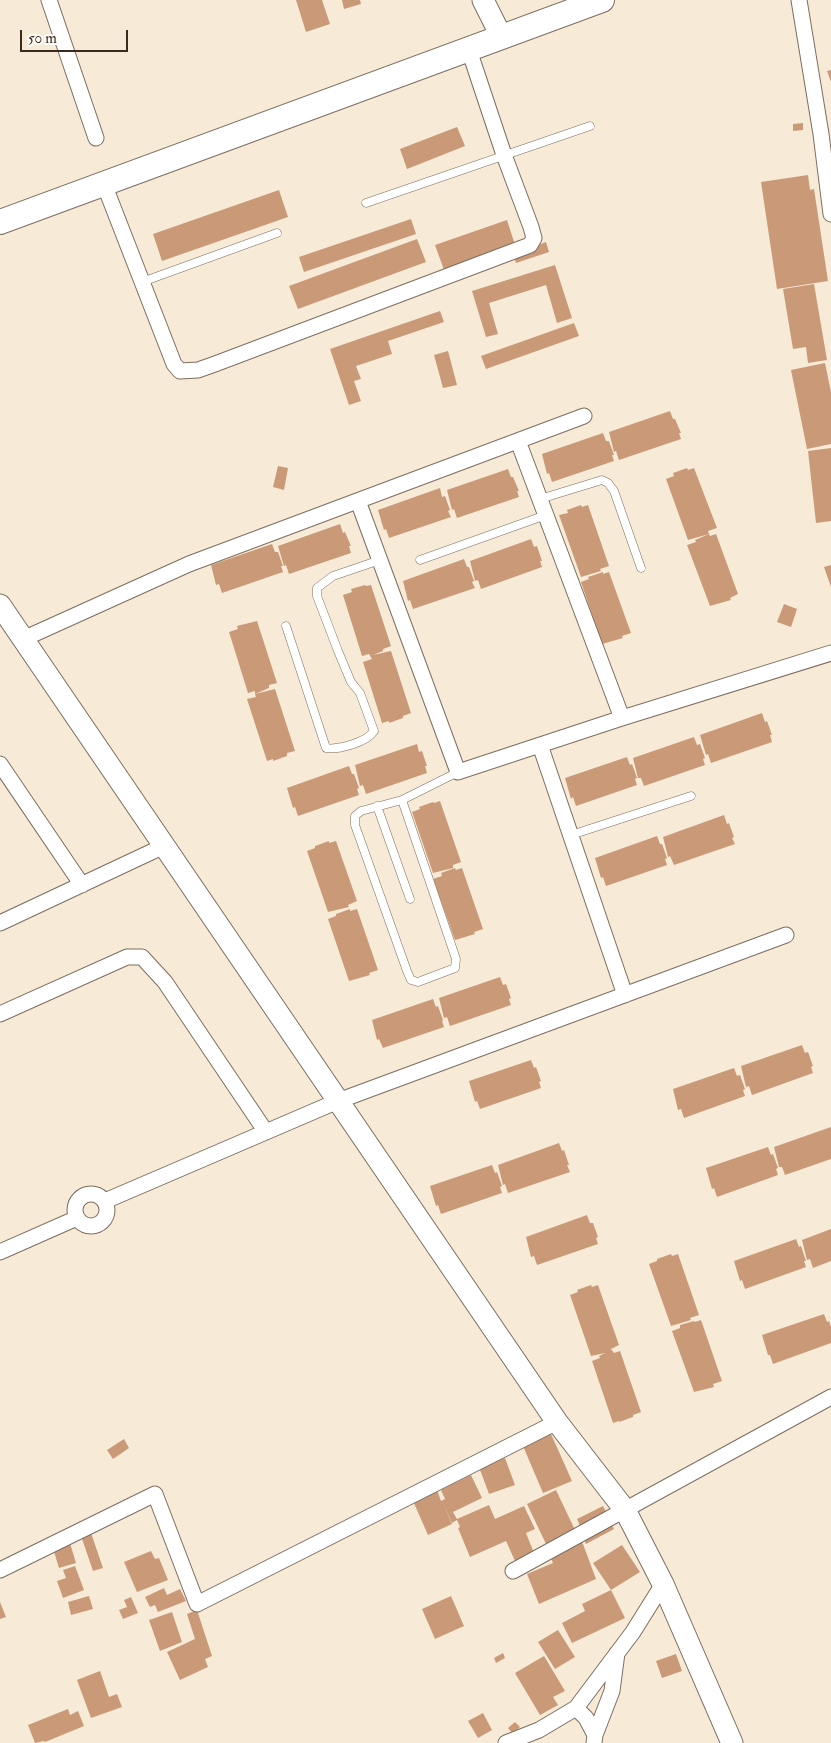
<!DOCTYPE html>
<html>
<head>
<meta charset="utf-8">
<style>
	body { margin:0 }
	#map { position:relative; width:831px; height:1743px; overflow:hidden; background:#f7ead7; font-family:"IM FELL Double Pica",serif }
	canvas { display:block }
	.scale { position:absolute; left:20px; top:30px; width:108px; height:22px; box-sizing:border-box; border:2px solid #3b2a1e; border-top:0; padding-left:6px; font-size:15px; line-height:18px; white-space:nowrap; color:#3b2a1e; -webkit-text-stroke:4px #fdfcf7; paint-order:stroke }
</style>
</head>
<body>
<div id="map">
<canvas width="831" height="1743"></canvas>
<div class="scale">50 m</div>
</div>
<script>
const context = document.querySelector('canvas').getContext('2d');
context.lineJoin = 'round';
function paint(path, color) {
  context.fillStyle = color;
  context.fill(path, 'evenodd');
}
function strokePath(path, color, width, dash) {
  context.strokeStyle = color;
  context.lineWidth = width;
  context.lineCap = dash ? 'butt' : 'round';
  context.setLineDash(dash || []);
  context.stroke(path);
}
paint(new Path2D(`
	M296,0H322L330,24L306,32Z
	M342,0H360L361,4L344,9Z
	M831,70V82L827,71Z
	M803,123V130L793,131V124Z
	M457,127L465,146L407,169L400,149Z
	M808,175L810,190L814,189L828,281L777,289L761,182Z
	M279,190L288,217L162,261L153,234Z
	M411,219L416,234L304,272L299,257Z
	M507,220L515,245L444,270L435,245Z
	M417,239L426,262L298,309L289,286Z
	M546,242L549,252L516,263L513,254Z
	M555,265L572,318L557,323L546,285L489,303L498,334L486,337L472,291Z
	M814,284L827,360L808,363L806,347L793,349L783,289Z
	M440,311L444,322L388,341L392,354L356,366L361,379L354,381L361,401L349,405L330,349Z
	M574,323L579,336L486,369L481,356Z
	M448,351L457,385L443,388L434,355Z
	M825,363L831,392V444L807,449L791,370Z
	M670,411L673,419H675L681,433H679L681,439L619,460L616,451L614,452L609,432Z
	M603,433L606,441H609L614,455H612L614,461L552,482L549,473L547,474L542,454Z
	M831,448V521L816,523L808,451Z
	M278,466L288,468L284,490L273,487Z
	M687,468L688,470L694,468L717,528L708,531L709,534L688,540L666,479L674,476L673,473Z
	M508,469L511,477H513L519,491H517L519,497L457,518L454,509L452,510L447,490Z
	M440,488L442,497L445,496L450,510L448,511L451,517L389,538L386,529L384,530L378,510Z
	M581,505L582,507L588,505L609,566L600,569L601,571L581,577L559,515L568,513L567,510Z
	M340,524L343,533L345,532L351,546H349L351,553L289,574L286,565L284,566L278,546Z
	M709,534L710,536L716,534L738,594L730,598L731,600L710,606L687,545L696,542L695,540Z
	M531,539L534,547L537,546L542,561H540L542,567L481,589L478,580L475,581L470,561Z
	M272,544L275,552H278L283,566H281L283,572L222,593L219,584L216,585L211,565Z
	M464,559L467,567H469L474,581L472,582L475,588L413,609L410,600L408,601L403,581Z
	M831,565V587L824,567Z
	M603,572V574L609,572L631,633L622,636L623,638L602,644L581,582L589,579L588,577Z
	M365,585L366,586L371,585L391,646L383,649V651L373,655L391,651L411,713L403,716V718L389,723V721L382,723L363,662L372,659L369,654L362,656L343,595L352,592L351,589Z
	M784,604L797,609L791,627L777,622Z
	M257,621L277,683L269,685V688L255,694V691L248,693L229,632L238,629L237,626Z
	M275,689L295,751L287,753V756L273,761V759L267,761L247,699L256,697L255,694Z
	M762,713L765,722L767,721L772,735H770L772,742L711,763L708,754L706,755L700,735Z
	M694,737L697,745L700,744L705,758L703,759L705,765L644,786L641,778H638L633,758Z
	M417,744L419,752L422,751L427,766H425L427,773L366,794L363,785L360,786L355,765Z
	M627,757L630,765L632,764L637,778L635,779L637,785L576,806L573,797L571,799L565,778Z
	M349,766L352,774H354L359,788L357,789L359,795L298,816L295,807L293,808L287,788Z
	M440,801L461,862L453,865V868L433,873L412,812L420,809L419,807L433,802L434,803Z
	M724,815L727,824L729,823L734,837L732,838L735,844L674,865L670,856L668,857L663,837Z
	M657,836L660,844H662L667,858L665,859L667,865L606,886L603,877L601,878L595,858Z
	M329,841V843L336,841L357,901L348,905L349,907L328,912L307,851L315,848V846Z
	M455,868L456,870L462,868L483,929L474,932L475,934L455,940L433,879L442,876L441,873Z
	M350,909V911L357,909L378,970L369,973L370,975L349,981L328,919L336,916V914Z
	M500,977L503,985L506,984L511,998L509,999L511,1005L450,1026L447,1017L444,1018L439,998Z
	M433,999L436,1007L438,1006L443,1020L442,1021L444,1027L383,1048L379,1039L377,1040L372,1020Z
	M802,1045L805,1053L808,1052L813,1066L811,1067L813,1073L752,1095L749,1086L746,1087L741,1066Z
	M531,1060L534,1068L536,1067L541,1081L539,1082L541,1088L480,1109L477,1101L475,1102L469,1081Z
	M734,1068L737,1076L740,1075L745,1089L743,1090L745,1096L684,1118L681,1109L678,1110L673,1089Z
	M831,1127V1159L785,1175L782,1167H779L774,1147Z
	M559,1143L562,1151L564,1150L569,1165H567L570,1172L508,1193L505,1184L503,1185L498,1165Z
	M768,1147L771,1155L773,1154L778,1168L776,1169L778,1175L717,1197L714,1188L712,1189L706,1168Z
	M492,1165L495,1173L497,1172L502,1186L500,1187L502,1193L441,1214L438,1205L436,1206L430,1186Z
	M587,1215L590,1223H593L598,1237L596,1238L598,1244L537,1265L534,1256L531,1257L526,1237Z
	M831,1229V1261L813,1268L810,1259L807,1260L802,1240Z
	M796,1239L799,1247L801,1246L806,1261H804L806,1267L745,1289L742,1280L740,1281L734,1261Z
	M671,1254L672,1256L678,1254L699,1315L690,1318L691,1320L671,1326L649,1264L657,1261V1259Z
	M591,1285L592,1287L598,1285L619,1345L611,1349L614,1353L620,1351L641,1412L633,1415V1417L619,1422V1421L613,1423L592,1361L600,1358L599,1356L605,1353L591,1356L570,1295L578,1292L577,1290Z
	M824,1314L827,1322L829,1321L831,1327V1343L773,1364L770,1355H768L762,1335Z
	M701,1320L722,1381L713,1384L714,1387L694,1392L672,1331L680,1328V1325L694,1321L695,1322Z
	M551,1434L572,1481L543,1493L523,1446Z
	M124,1439L129,1448L113,1459L107,1450Z
	M505,1458L515,1485L489,1494L479,1467Z
	M471,1475L482,1498L453,1512L457,1519L489,1505L495,1519L524,1506L535,1529L526,1533L534,1553L515,1561L506,1541L470,1557L458,1528L460,1527L457,1520L452,1523L443,1503L452,1524L428,1535L413,1501L437,1490L441,1501L445,1499L441,1490Z
	M556,1490L575,1530L546,1544L527,1504Z
	M603,1506L607,1514L581,1528L577,1519Z
	M609,1521L614,1529L586,1544L582,1536Z
	M90,1530L103,1568L93,1571L80,1533Z
	M580,1536L596,1579L539,1604L527,1574L553,1563L547,1550Z
	M69,1540L76,1563L59,1568L52,1545Z
	M622,1545L640,1572L611,1590L593,1563Z
	M151,1551L155,1559L159,1558L168,1580L137,1592L124,1562Z
	M75,1566L84,1590L63,1598L57,1581L66,1578L63,1570Z
	M164,1588L167,1595L180,1589L186,1601L158,1612L155,1605L150,1607L145,1597Z
	M611,1590L625,1618L572,1643L562,1623L585,1611L582,1604Z
	M89,1596L93,1609L71,1615L68,1602Z
	M451,1596L464,1626L435,1639L422,1609Z
	M131,1597L138,1613L123,1619L119,1610L127,1607L124,1600Z
	M0,1602L6,1617L0,1619Z
	M197,1610L212,1656L205,1659L208,1667L180,1680L167,1652L195,1639L187,1614Z
	M172,1612L182,1642L160,1651L149,1620Z
	M558,1630L575,1657L555,1669L538,1642Z
	M503,1653L505,1658L496,1663L494,1658Z
	M676,1654L682,1671L662,1678L656,1661Z
	M544,1656L565,1691L553,1697L558,1705L540,1715L515,1673Z
	M100,1671L109,1697L117,1694L122,1707L91,1718L77,1680Z
	M68,1709L70,1715L78,1711L84,1726L45,1742L44,1741L35,1743L28,1725Z
	M483,1713L492,1730L478,1738L468,1721Z
	M515,1722L520,1727L513,1734L508,1728Z`), '#ca9a78');
const lane = new Path2D(`
	M366,203L590,126
	M142,282L277,233
	M540,499L602,480L608,483L614,491L641,568
	M420,560L546,515
	M286,626L326,748C339,750 367,742 374,731L360,693L351,682L338,651L317,596V588L333,576L380,560
	M402,800L456,959L455,968L418,982L411,980L407,971L355,825V816L361,811L402,800L458,772
	M377,806L410,899
	M571,835L691,796`);
const street = new Path2D(`
	M49,0L96,138
	M799,0L821,134L831,214
	M104,184L174,364L180,371L198,370L215,364L530,245L534,238L531,227L504,155L469,50
	M518,441L622,718
	M358,501L458,772L622,718L831,653
	M23,639L189,564L584,416
	M540,745L625,995
	M0,764L82,885
	M0,923L164,846
	M0,1014L127,957H142L165,982L266,1132
	M75 1210a16 16 0 1 1 32 0a16 16 0 1 1-32 0Z
	M105,1201L338,1101L786,935
	M0,1252L77,1218
	M0,1570L155,1494L197,1604L557,1422
	M513,1571L831,1397
	M576,1708L586,1718L595,1735
	M506,1743L539,1730L576,1708L633,1632L663,1584
	M594,1743L595,1735L612,1691L617,1653`);
const secondary = new Path2D(`
	M483,0L502,38
	M0,605L557,1422L625,1510L663,1584L732,1743`);
const primary = new Path2D(`
	M0,222L602,0`);
strokePath(lane, '#7d6d5f', 9);
strokePath(street, '#7d6d5f', 17);
strokePath(secondary, '#7d6d5f', 23);
strokePath(primary, '#7d6d5f', 26);
strokePath(lane, '#fff', 8);
strokePath(street, '#fff', 15);
strokePath(secondary, '#fff', 21);
strokePath(primary, '#fff', 24);
</script>
</body>
</html>
